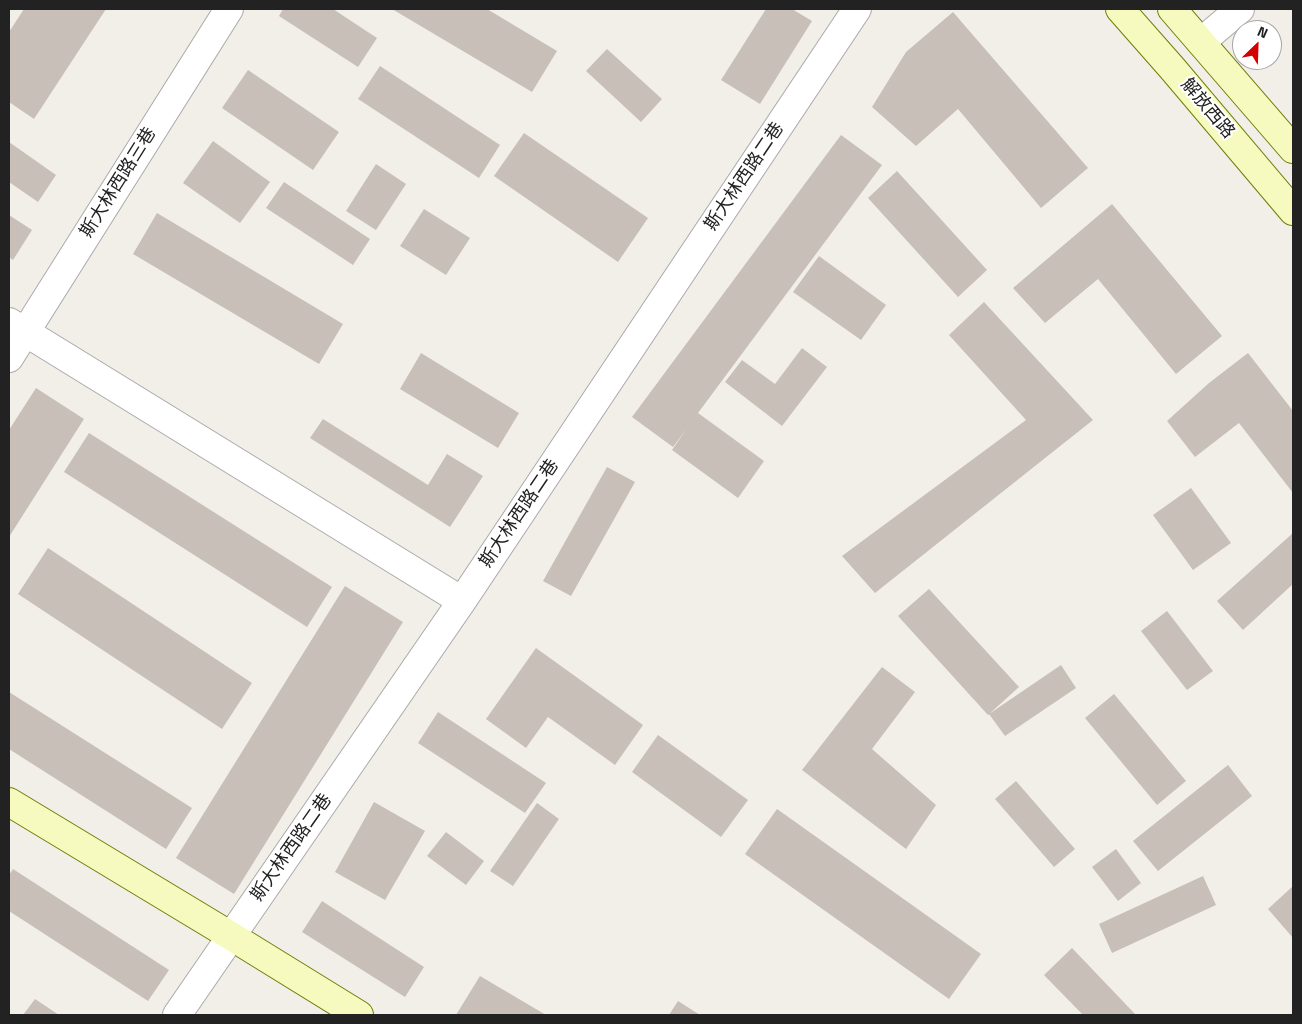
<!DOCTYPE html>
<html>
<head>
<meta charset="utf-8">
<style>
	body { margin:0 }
	#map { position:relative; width:1302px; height:1024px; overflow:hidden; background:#f2efe9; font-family:"Titillium Web",sans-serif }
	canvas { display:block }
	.frame { position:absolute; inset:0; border:10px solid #222; pointer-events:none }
	.north { position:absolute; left:1232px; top:20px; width:50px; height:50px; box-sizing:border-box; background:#fff; border:1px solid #a7a7a7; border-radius:50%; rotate:24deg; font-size:14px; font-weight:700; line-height:20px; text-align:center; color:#222 }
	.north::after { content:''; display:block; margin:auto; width:18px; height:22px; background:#d40000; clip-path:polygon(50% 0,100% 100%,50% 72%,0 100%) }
</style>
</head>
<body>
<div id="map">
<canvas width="1302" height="1024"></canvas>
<div class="frame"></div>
<div class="north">N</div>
</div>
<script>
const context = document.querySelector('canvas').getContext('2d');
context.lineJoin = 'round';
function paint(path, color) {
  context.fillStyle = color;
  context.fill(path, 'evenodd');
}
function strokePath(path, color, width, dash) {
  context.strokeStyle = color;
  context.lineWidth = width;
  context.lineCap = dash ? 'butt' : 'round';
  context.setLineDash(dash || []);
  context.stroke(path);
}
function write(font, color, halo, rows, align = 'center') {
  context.font = font + ' "Titillium Web","Noto Sans SC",sans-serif';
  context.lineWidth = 4;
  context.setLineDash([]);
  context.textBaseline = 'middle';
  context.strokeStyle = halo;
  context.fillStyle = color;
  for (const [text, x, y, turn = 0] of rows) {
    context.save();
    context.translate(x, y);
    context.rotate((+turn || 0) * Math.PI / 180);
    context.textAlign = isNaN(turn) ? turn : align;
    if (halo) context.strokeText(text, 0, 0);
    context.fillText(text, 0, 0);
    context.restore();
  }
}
paint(new Path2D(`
	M24,9H106L34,119L9,102V32Z
	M283,9H333L377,38L358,67L279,16Z
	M392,9H487L557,51L532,92Z
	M766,9H792L812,21L760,104L721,80Z
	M953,12L1088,168L1041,208L958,109L916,146L872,107L906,52Z
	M607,49L662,99L641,122L586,71Z
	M380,66L500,145L479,178L358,99Z
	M248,70L339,132L313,170L222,108Z
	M524,133L648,218L618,262L494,176Z
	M841,135L882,165L698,413L764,461L738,498L672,450L687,428L673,447L632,417Z
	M213,141L270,182L240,223L183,183Z
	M9,142L56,175L38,202L9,182Z
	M376,164L406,184L376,230L346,211Z
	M897,171L987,270L958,297L868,198Z
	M284,182L370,239L353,265L266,208Z
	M1112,204L1222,336L1176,374L1098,279L1045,323L1013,288Z
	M424,209L470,238L446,275L400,246Z
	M157,213L343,324L319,364L133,254Z
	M9,215L32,230L13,260L9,257Z
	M819,256L886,305L861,340L793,292Z
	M984,302L1093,420L875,593L842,556L1026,420L949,335Z
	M802,348L827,367L782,426L725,382L742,360L775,384Z
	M421,353L519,413L498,448L400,389Z
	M1248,353L1293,411V493L1239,423L1195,457L1167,421L1209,383Z
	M36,388L84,419L9,537V430Z
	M323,419L428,485L447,454L483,476L450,527L310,438Z
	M89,433L332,587L307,627L64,472Z
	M607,467L635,482L571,596L543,581Z
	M1191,488L1231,543L1193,570L1153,515Z
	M1293,533V584L1243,630L1217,601Z
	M48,548L252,683L222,729L18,594Z
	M345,586L403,622L234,894L176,858Z
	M929,589L1019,687L988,715L898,616Z
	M1167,611L1213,671L1187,690L1141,631Z
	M536,648L643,725L615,765L548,717L526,748L486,719Z
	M1061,665L1076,688L1005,736L989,714Z
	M882,667L915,692L872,749L936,805L906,849L802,770Z
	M9,692L192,808L166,849L9,749Z
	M1114,694L1186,781L1157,805L1085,718Z
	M438,712L546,783L525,813L418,743Z
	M658,735L748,800L721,837L632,772Z
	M1228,765L1252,796L1158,871L1133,841Z
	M1016,781L1075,849L1054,867L995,799Z
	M374,802L425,831L385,900L335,872Z
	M537,803L559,819L513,886L490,871Z
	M777,809L981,954L949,999L745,854Z
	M446,832L484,861L466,885L427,856Z
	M1116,849L1141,883L1118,901L1092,867Z
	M13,869L169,970L148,1001L9,911V875Z
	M1203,876L1216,905L1112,953L1099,924Z
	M1293,886V938L1268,909Z
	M322,901L424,967L405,997L302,932Z
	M1072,948L1136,1015H1083L1044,975Z
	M480,976L546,1015H456Z
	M35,999L59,1015H23Z
	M678,1001L700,1015H669Z`), '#c7bfb8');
const street = new Path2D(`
	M1201,42L1240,9
	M9,322L462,601
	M9,358L229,9
	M177,1015L462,601L857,9`);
const secondary = new Path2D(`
	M1120,9L1172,68L1293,211
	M1172,9L1293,149
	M9,802L231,936L359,1015`);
strokePath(street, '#a9a9a9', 30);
strokePath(secondary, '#707d05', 30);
strokePath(street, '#fff', 28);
strokePath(secondary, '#f7fabf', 28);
write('18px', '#222', '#fff', [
	["解放西路",1207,109,50],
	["斯大林西路二巷",745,177,-56],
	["斯大林西路三巷",119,183,-58],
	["斯大林西路二巷",520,514,-56],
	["斯大林西路二巷",292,848,-55]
]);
</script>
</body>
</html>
